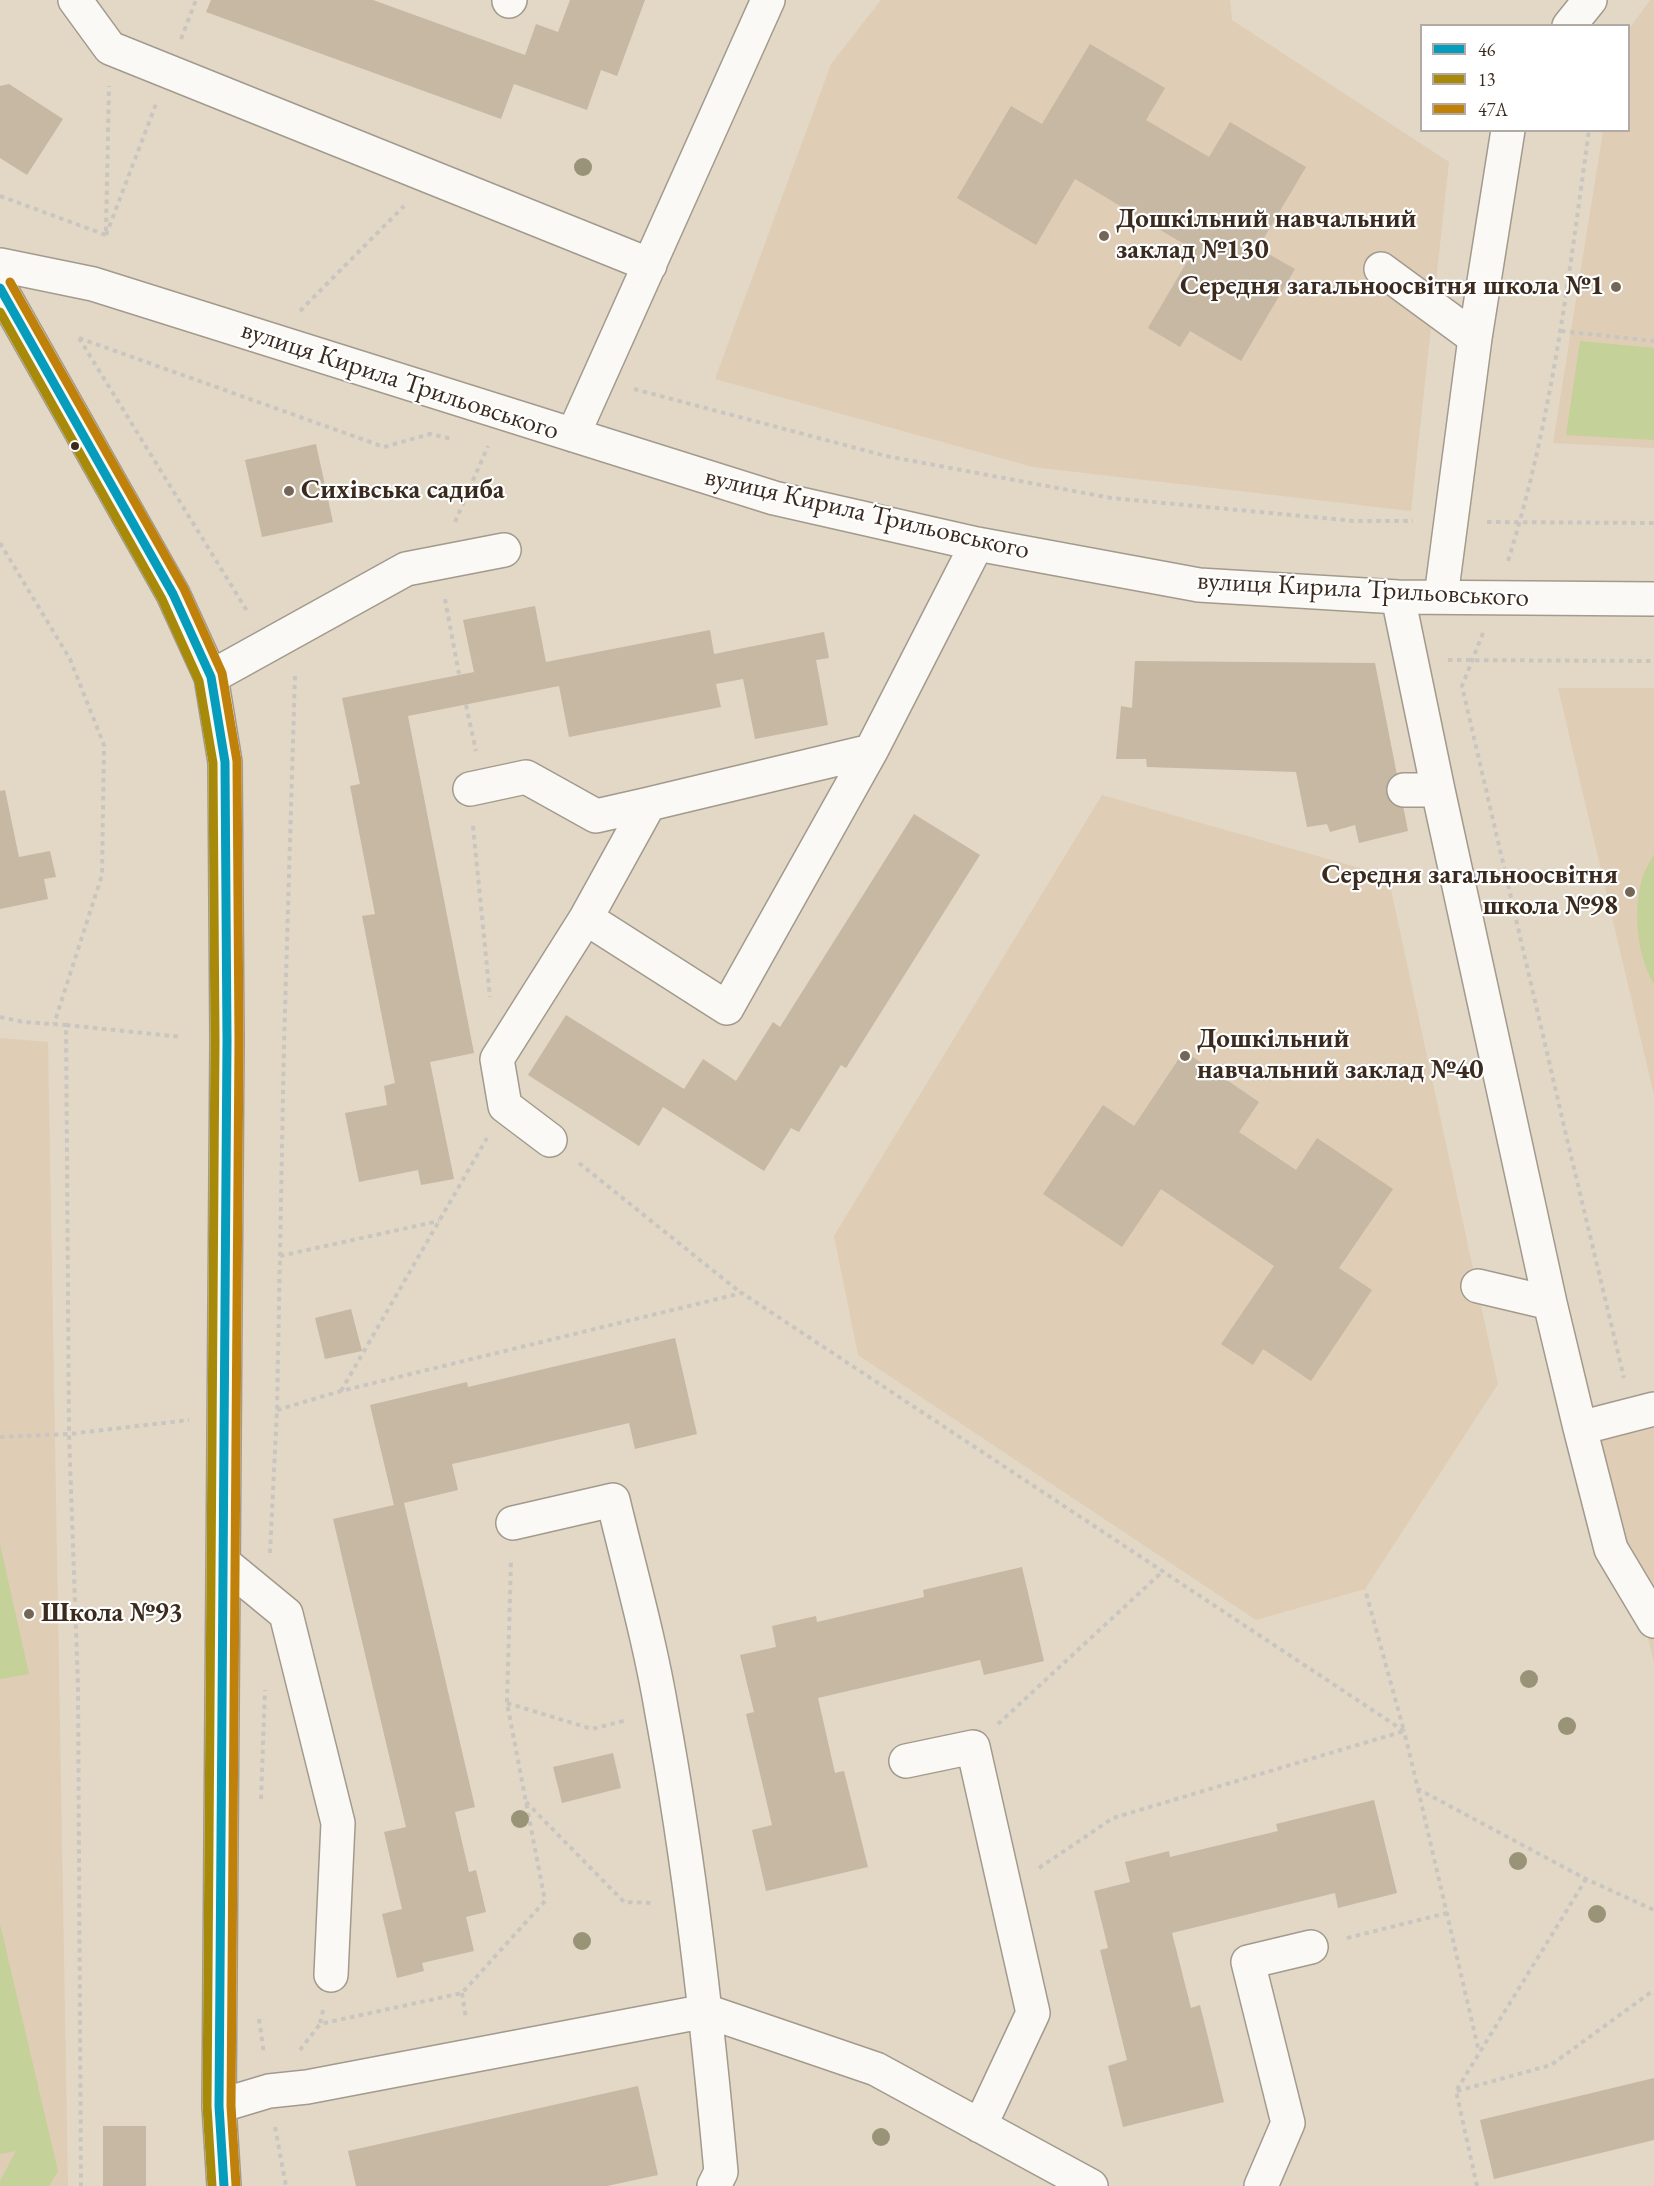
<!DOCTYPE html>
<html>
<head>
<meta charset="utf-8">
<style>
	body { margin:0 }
	#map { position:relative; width:1654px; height:2186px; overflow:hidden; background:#e2d8c5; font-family:"EB Garamond",serif }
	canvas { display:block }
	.legend { position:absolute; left:1420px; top:24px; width:210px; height:108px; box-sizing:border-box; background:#fff; border:2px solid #b1aaa5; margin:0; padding:8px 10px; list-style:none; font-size:18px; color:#3b2a1e }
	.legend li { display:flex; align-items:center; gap:12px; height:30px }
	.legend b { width:30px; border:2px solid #b1aaa5 }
</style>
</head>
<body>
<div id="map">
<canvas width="1654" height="2186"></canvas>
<ul class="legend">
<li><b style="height:8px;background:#069cbc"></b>46</li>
<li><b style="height:8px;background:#a88a0a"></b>13</li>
<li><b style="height:8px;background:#bf8109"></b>47А</li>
</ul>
</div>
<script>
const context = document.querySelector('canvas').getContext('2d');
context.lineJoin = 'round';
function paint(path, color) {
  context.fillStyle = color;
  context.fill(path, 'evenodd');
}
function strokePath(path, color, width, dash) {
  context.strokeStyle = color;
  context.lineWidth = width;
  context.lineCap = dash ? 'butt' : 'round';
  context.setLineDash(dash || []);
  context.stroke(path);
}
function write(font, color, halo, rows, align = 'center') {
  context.font = font + ' "EB Garamond",serif';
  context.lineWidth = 4.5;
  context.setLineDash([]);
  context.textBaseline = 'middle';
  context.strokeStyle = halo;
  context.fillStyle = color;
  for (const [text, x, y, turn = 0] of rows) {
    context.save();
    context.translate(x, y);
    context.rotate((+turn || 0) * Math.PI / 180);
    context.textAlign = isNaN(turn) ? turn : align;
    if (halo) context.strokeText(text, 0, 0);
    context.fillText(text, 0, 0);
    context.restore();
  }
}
paint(new Path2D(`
	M881,0H1230L1232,20L1449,162L1411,511L1033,467L715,379L831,64Z
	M1650,0H1654V448L1553,443L1603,131L1628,130L1629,29Z
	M1558,688H1654V1095Z
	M1102,795L1388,876L1498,1384L1365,1589L1256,1620L858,1355L834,1236Z
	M0,1038L48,1042L68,2186H0Z
	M1654,1427V1663L1601,1441Z`), '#dfcdb6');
paint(new Path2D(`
	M1580,341L1654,348V440L1566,435Z
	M1654,854V984C1637,956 1633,911 1642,879C1644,871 1650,862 1654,854Z
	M0,1544L29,1674L0,1679Z
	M0,1924L58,2171L49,2186H0V2181L16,2151L0,2154Z`), '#c4d198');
paint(new Path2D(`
	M211,0H373L525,55L536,24L558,32L570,0H645L617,76L601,70L587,110L514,84L501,119L206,12Z
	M1090,44L1165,88L1146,120L1209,157L1230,122L1306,167L1258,248L1295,269L1241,361L1190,331L1180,347L1148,328L1194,250L1075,179L1036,245L957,198L1011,106L1042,124Z
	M9,84L63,119L27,175L0,158V86Z
	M316,444L333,522L262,537L245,460Z
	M535,606L546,662L710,630L714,654L824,632L829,658L816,660L828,725L755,739L743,679L716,684L721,707L569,737L559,686L408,716L474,1053L430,1062L454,1179L421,1185L418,1170L359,1182L345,1113L387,1105L384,1086L395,1083L362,916L375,914L350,786L360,784L342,698L474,672L463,620Z
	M1135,661L1375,663L1408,831L1359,843L1355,825L1330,832L1327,824L1307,827L1296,772L1147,767L1146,759H1116L1121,706L1132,708Z
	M5,790L19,857L50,851L56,877L44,879L48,899L0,909V791Z
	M914,814L980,855L846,1068L841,1065L799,1132L791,1128L764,1171L663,1107L639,1146L528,1075L566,1015L684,1089L703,1059L736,1081L773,1022L780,1027Z
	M1184,1051L1259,1102L1239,1132L1296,1170L1317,1138L1393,1189L1339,1268L1372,1290L1311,1381L1263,1349L1253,1365L1221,1344L1274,1266L1161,1189L1122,1247L1043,1194L1103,1105L1134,1126Z
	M351,1309L362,1351L325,1359L315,1318Z
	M675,1338L697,1434L635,1449L629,1423L488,1456L452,1464L458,1490L404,1503L475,1807L455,1812L469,1872L476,1870L486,1912L466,1917L474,1951L422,1963L424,1971L397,1978L382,1914L402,1909L384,1832L406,1827L333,1519L394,1505L370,1405L467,1382L468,1387Z
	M1022,1567L1044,1661L984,1675L980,1660L818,1698L835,1773L844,1771L868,1867L766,1891L752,1830L772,1825L746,1714L754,1712L740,1655L776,1647L772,1626L816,1616L817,1622L924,1597L923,1590Z
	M613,1753L621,1788L562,1803L553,1767Z
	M1374,1800L1397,1893L1338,1908L1335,1893L1172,1933L1191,2008L1200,2005L1224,2102L1123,2127L1108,2066L1127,2060L1100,1950L1108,1948L1094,1891L1130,1882L1125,1862L1169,1851L1170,1857L1278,1831L1276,1824Z
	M1654,2078V2140L1494,2179L1480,2120Z
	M638,2086L658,2175L607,2186H356L348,2151Z
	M103,2126H146V2186H103Z`), '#c6b8a3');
const minor = new Path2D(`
	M75,0L110,48L650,265
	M509,1L510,0
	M1569,26L1590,0
	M0,265L93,284L774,498L977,544L1199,585L1398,597L1654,599
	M1381,269L1475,338
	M573,435L768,0
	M1398,597L1438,790L1550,1303L1580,1428L1611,1549L1654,1621
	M1441,597L1475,338L1508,130
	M211,677L406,569L504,550
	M470,789L526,777L596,816L649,804
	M1404,790H1438
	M586,918L727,1008L871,751L977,544
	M550,1140L505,1106L497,1059L586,918L649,804L871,751
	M1478,1286L1550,1303
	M1580,1428L1654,1409
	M513,1523L613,1500C630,1571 650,1641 662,1713C690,1865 707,2018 721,2172L714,2186
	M224,1563L286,1614L338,1823L331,1975
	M906,1761L973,1747L1033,2013L980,2126
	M219,2106L269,2091L307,2087L706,2011L876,2069L1091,2186
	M1261,2186L1288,2123L1248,1962L1311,1947`);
const major = new Path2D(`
	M0,288L173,594L211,677L225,762L227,1041L219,2106L224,2186`);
strokePath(minor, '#a29a8d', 36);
strokePath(major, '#a29a8d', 36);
strokePath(new Path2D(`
	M181,39L196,0
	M0,196L106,235
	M106,231L109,86
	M106,235L156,104
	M300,311L404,206
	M1561,331L1654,341
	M79,338L384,447L430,434L453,439
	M79,338L249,614
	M634,389L886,456L1111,498L1355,521H1413
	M455,522L488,446
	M1487,522L1654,523
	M0,543L70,659L104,745L102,875L54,1024
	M1508,561C1552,421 1569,275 1589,130
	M445,599L459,674
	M1483,633L1462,686L1567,1139L1624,1378
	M1448,660L1654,661
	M466,705L476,751
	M473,826L490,997
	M0,1017L23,1022L66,1025L69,1434L78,1686L81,2186
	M66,1025L182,1037
	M579,1163L741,1293
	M280,1256L439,1221
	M341,1391L487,1138
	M277,1410L341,1391L742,1293L1404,1731L1418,1789L1586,1879L1654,1910
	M0,1437L69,1434L189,1420
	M270,1553L277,1410L284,1045L295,673
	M507,1703L592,1729L627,1720
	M998,1724L1162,1572
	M1418,1789L1479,2052
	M261,1799L265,1690
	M526,1802L624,1902L654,1903
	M1039,1868L1113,1818L1404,1731L1365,1589
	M1347,1938L1447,1913
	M462,1993L466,2019
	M323,2010L320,2024L462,1993L545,1901L507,1703L511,1560
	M259,2019L264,2054
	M300,2050L320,2024
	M1457,2091L1551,2065L1654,1990
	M275,2127L286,2186
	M1477,2186L1456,2091L1586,1879`), '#c9c6c1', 4, [4.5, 4.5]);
strokePath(minor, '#fbf9f6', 33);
strokePath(major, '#fbf9f6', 33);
strokePath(new Path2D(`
	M0,288L173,594L211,677L225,762L227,1041L219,2106L224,2186`), '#069cbc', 9);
strokePath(new Path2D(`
	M0,312L162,599L199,681L213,763L215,1041L207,2106L212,2186`), '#a88a0a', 9);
strokePath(new Path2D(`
	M10,282L184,589L222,673L237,761L239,1041L231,2106L236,2185`), '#bf8109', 9);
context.fillStyle = '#999377';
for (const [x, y] of [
	[583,167],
	[1529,1679],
	[1567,1726],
	[520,1819],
	[1518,1861],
	[1597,1914],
	[582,1941],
	[881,2137]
]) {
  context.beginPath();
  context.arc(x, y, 9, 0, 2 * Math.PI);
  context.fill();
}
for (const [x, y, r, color] of [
	[1104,236,6,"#756758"],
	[1616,287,6,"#756758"],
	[75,446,5,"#3b2a1e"],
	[289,491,6,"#756758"],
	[1630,892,6,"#756758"],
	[1185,1056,6,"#756758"],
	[29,1614,6,"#756758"]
]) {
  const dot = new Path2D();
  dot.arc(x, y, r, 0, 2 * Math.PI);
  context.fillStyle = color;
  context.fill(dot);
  strokePath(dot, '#fff', 2);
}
write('bold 27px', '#3b2a1e', '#fff', [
	["Дошкільний навчальний",1116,220],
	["заклад №130",1116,251],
	["Середня загальноосвітня школа №1",1604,287,"right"],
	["Сихівська садиба",301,491],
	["Середня загальноосвітня",1618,876,"right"],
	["школа №98",1618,907,"right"],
	["Дошкільний",1197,1040],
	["навчальний заклад №40",1197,1071],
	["Школа №93",41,1614]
], 'left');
write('27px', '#3b2a1e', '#fff', [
	["вулиця Кирила Трильовського",400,381,18],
	["вулиця Кирила Трильовського",867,514,13],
	["вулиця Кирила Трильовського",1363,590,3]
]);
</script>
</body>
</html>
